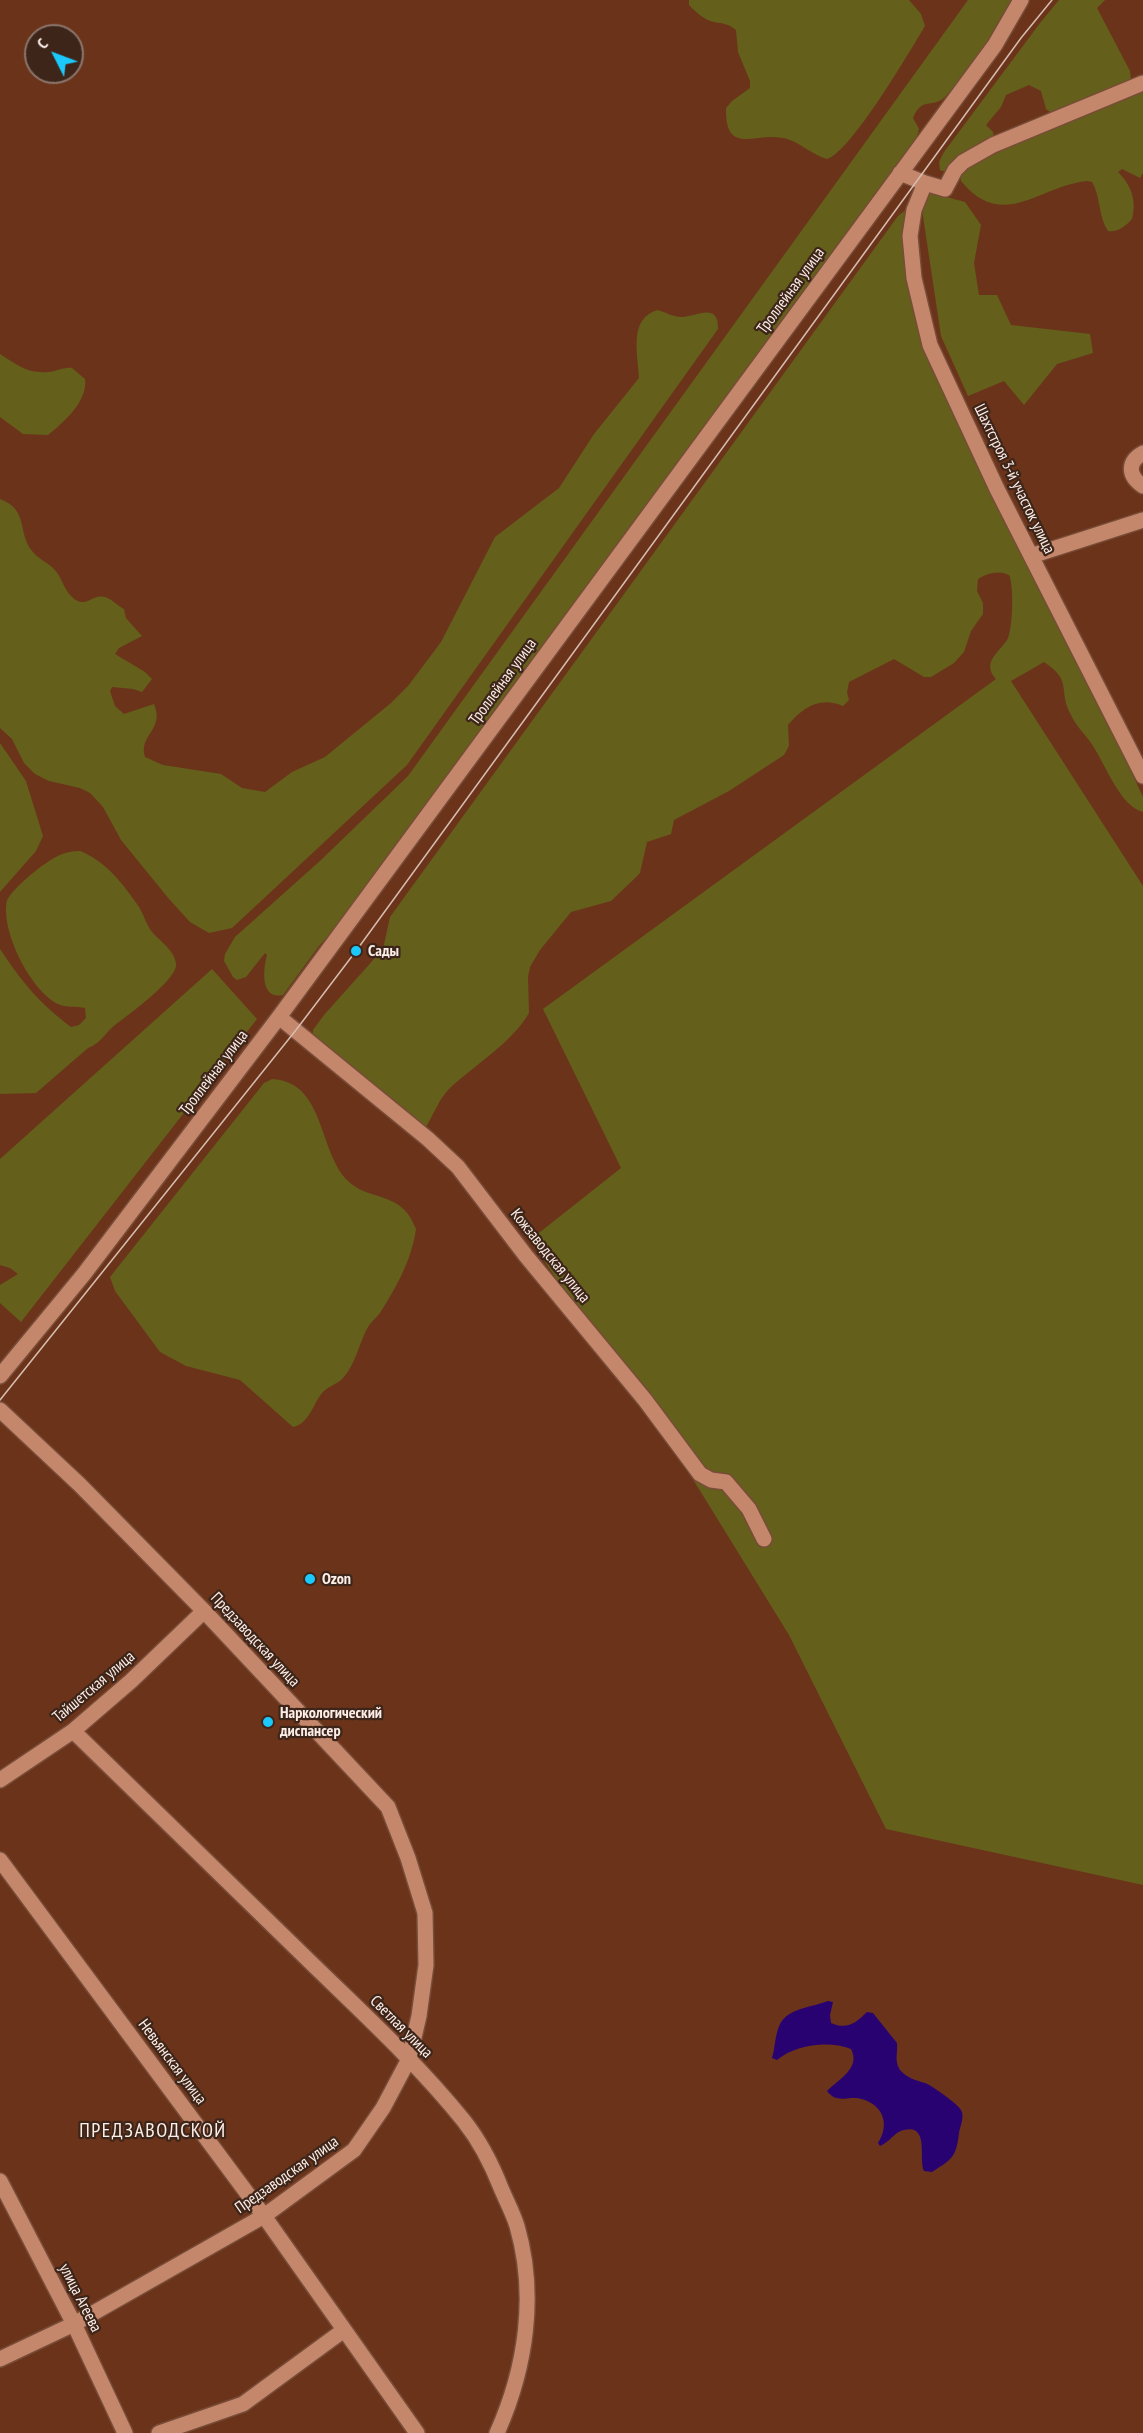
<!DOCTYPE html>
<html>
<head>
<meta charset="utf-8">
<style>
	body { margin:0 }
	#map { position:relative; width:1143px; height:2433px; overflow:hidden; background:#6b341a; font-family:"PT Sans Narrow",sans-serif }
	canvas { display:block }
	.north { position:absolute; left:24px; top:24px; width:60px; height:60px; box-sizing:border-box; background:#3e2519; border:2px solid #8a756c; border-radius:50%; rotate:312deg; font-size:16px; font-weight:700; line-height:24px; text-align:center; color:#fceee8 }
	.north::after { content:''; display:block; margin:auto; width:21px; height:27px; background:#1cc9fc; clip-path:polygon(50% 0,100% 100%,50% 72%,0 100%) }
</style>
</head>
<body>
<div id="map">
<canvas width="1143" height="2433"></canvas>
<div class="north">С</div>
</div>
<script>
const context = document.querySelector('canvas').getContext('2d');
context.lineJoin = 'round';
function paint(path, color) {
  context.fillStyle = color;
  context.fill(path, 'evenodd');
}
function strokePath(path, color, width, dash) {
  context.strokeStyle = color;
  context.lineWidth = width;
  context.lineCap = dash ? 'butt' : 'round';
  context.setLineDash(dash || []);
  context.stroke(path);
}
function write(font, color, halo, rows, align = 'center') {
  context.font = font + ' "PT Sans Narrow",sans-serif';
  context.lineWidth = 4.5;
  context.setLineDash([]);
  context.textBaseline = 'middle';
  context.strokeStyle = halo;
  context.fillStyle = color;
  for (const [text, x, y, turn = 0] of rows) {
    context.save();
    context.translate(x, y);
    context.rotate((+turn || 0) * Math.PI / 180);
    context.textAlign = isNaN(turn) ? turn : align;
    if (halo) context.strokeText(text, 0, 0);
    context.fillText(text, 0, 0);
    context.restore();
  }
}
paint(new Path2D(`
	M689,0H909L921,14L925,26C910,51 851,152 827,159C813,155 803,145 790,140C759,128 725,160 726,108L732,101L750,88V81L738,52L736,30C727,23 724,24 714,22C704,20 696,12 689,5Z
	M968,0H1012C1004,21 962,81 945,97C932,109 922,96 913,118L919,129L917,137L714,418L342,920L319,946L283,995C260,1000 263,969 267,955L265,953L246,977L237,980L233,977L224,961L225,954L235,937L321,860L408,776Z
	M1059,0H1105L1097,8L1130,71L1131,80L1128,83L1054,115L1046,109L1041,91L1029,85L1006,95L1001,107L986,125L993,132L994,139L946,172L940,170L939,162L944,152L1040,23Z
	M1143,89V173L1140,178L1122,169L1118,172C1131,185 1137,200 1132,219C1126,226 1117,233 1108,231C1098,216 1101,197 1092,182L1087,181C1038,186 1003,232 961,181L960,173L967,164Z
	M928,192L965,202L981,225L974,263L979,295H997L1011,325L1090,334L1093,353L1057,364L1024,405L1004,381L968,396L941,336L921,203Z
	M907,209L912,302L1143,797V812C1120,807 1104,761 1091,743C1084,733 1075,725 1070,713C1058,690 1073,681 1044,662L1011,681L1143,886V1885L886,1829L789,1635L694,1481L530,1240L621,1168L543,1009L996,679C981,663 999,652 1007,640C1013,631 1014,584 1009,575C998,570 988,573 978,579L977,591L983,603V614L971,631L964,652L954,663L931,677H924L894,659L849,682L847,692L849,700L843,706C820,696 803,707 788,725L789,746L784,755L729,791L674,820L671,834L647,842L640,873L633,880L611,901L571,912L540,950L530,967L528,977L529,1013C511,1044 474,1065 448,1090L441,1099L426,1127H421L313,1036V1030L324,1015L383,949L390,917L403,899L898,216Z
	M658,310C667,313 673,317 682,317C695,317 719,301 718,329L407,765L232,928L209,933L190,922L169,899L121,840L103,807L90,793L80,788L49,781L35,774L24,763L12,739L0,728V499C29,510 17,532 32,551C38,559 47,562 54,569C62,577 63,588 71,596C86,611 91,593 105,597C112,599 118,606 124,609L126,618L142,636L119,648L115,654L145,672L152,679L142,692L133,689L112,687L110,691L115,706L124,714L154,704C165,730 138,735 145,757L163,765L221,774L242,788L265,792L292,772L325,757L391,703L408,686L441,642L495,537L559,488L594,434L639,378C638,354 628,318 658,310Z
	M0,354C16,364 27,374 48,372C56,372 63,367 72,368L85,379C88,401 64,422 48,435L23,434L0,417Z
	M0,743L26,781L43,836L36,851L0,892Z
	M80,851C106,861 124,885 139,907C144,915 146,924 152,932C160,941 175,951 176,964C178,979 127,1016 115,1025C105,1033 101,1043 88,1048L36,1093L0,1094V949C22,982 39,1003 71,1027L79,1025L86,1018L85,1008C77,1006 66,1008 58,1004C31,991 0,931 7,900C14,888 28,877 39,868C53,858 63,851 80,851Z
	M212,969L257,1019L21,1322L0,1303V1285L18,1274L10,1268L0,1265V1159Z
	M272,1079C325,1082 318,1150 347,1180C370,1203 401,1189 416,1229C412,1259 396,1288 380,1313C376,1318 371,1322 368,1327C359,1343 355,1367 341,1380C335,1385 327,1387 322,1393C313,1404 309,1424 293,1427L240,1380L186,1366L160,1352L115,1291L110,1277L264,1083Z`), '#645f1b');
paint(new Path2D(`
	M828,2001L833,2002L830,2015L831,2023C847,2030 856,2023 867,2012L873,2013L897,2043C898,2053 894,2060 900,2070C907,2078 915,2080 925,2083C930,2084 959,2105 961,2110C965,2117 960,2126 959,2133C956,2158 952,2159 932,2172L924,2171C918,2159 930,2124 904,2130C894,2132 890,2142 880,2146L878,2143C891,2123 882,2102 857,2098C845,2097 836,2103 827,2091C839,2079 861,2068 851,2049C828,2040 795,2045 777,2060L772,2058C775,2048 775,2034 780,2024C788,2008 813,2007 828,2001Z`), '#290272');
const minor = new Path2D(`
	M900,173L925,183L945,189L955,170L963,162L993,145L1143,83
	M925,183L914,210L910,236L914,278L930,345L997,489L1143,776
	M1143,453C1127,462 1128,476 1143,486
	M1031,556L1143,520
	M279,1017L428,1139L458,1167L526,1256L645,1400L700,1474L711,1480L726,1482L749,1509L764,1539
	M0,1376L84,1274L279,1017L995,45L1021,0
	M0,1410L80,1485L204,1611L388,1807L408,1858L425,1913L426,1965L419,2016L409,2059L383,2108L354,2150L264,2216L74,2324L0,2359
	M73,1731C149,1804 224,1878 300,1952C356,2007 415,2060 464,2121C479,2140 492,2165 501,2188C506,2200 513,2213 517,2226C537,2295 526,2368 497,2433
	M0,1780L73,1731L131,1681L204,1611
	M0,1860L264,2216L417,2433
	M0,2181L74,2324L125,2433
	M159,2433L243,2404L344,2330`);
strokePath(minor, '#774c38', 18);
strokePath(minor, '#c5876b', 15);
strokePath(new Path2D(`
	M0,1400L296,1030L356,951L1021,38L1052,0`), '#d6bdb1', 1.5);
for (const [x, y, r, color] of [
	[356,951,6,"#1cc9fc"],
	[310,1579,6,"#1cc9fc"],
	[268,1722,6,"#1cc9fc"]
]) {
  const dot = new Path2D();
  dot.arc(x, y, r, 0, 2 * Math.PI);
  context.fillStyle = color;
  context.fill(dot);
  strokePath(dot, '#3e2519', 2);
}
write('16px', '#fceee8', '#3e2519', [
	["Троллейная улица",791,291,-54],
	["Шахтстроя 3-й участок улица",1014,479,64],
	["Троллейная улица",503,682,-54],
	["Троллейная улица",214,1073,-53],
	["Кожзаводская улица",550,1256,51],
	["Предзаводская улица",255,1640,47],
	["Тайшетская улица",94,1687,-40],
	["Светлая улица",401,2027,45],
	["Невьянская улица",172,2062,53],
	["Предзаводская улица",287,2175,-35],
	["улица Агеева",80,2298,63]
]);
write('bold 16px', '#fceee8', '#3e2519', [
	["Сады",368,951],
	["Ozon",322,1579],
	["Наркологический",280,1713],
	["диспансер",280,1731]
], 'left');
context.letterSpacing = '1.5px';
write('20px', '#fceee8', '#3e2519', [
	["ПРЕДЗАВОДСКОЙ",153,2131]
]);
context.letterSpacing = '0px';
</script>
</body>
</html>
